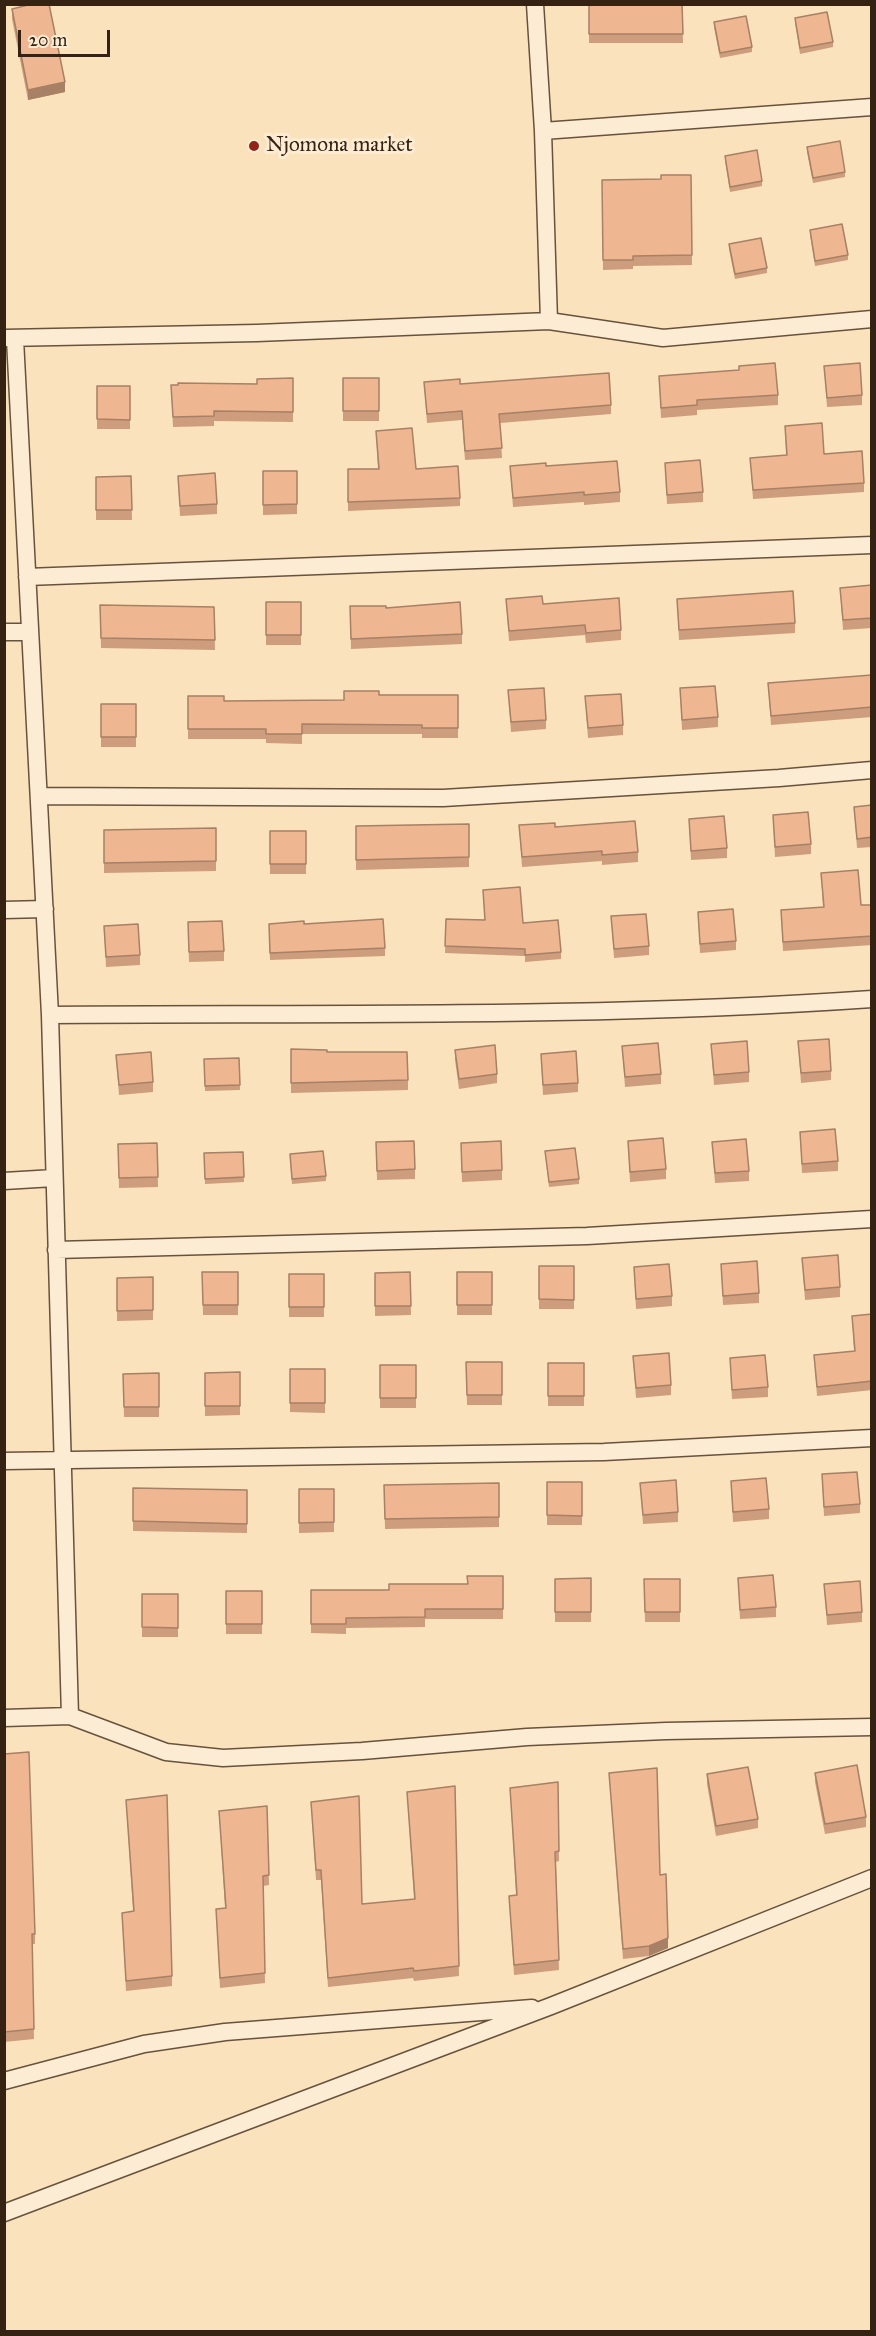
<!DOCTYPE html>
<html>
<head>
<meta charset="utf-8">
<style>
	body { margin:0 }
	#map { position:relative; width:876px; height:2336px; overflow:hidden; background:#fae2bd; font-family:"IM FELL Great Primer",serif }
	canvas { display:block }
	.frame { position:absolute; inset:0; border:6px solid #362212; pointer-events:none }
	.scale { position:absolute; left:18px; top:30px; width:92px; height:27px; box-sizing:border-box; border:3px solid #362212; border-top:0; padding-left:8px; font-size:18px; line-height:21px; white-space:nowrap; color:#362212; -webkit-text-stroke:4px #fcecd4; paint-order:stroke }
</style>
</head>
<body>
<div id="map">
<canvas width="876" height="2336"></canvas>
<div class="frame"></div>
<div class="scale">20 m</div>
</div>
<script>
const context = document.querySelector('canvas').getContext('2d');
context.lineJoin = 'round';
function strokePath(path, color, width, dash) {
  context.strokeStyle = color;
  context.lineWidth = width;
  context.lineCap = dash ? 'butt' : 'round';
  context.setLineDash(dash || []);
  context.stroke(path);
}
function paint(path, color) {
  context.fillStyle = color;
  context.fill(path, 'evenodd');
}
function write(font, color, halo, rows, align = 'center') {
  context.font = font + ' "IM FELL Great Primer",serif';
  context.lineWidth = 6;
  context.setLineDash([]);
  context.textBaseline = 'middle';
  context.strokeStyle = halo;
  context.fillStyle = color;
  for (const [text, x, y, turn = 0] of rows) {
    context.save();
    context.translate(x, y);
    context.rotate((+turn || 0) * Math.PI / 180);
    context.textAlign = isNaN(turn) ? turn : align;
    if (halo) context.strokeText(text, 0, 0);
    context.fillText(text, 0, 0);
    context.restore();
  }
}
const service = new Path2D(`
	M535,4L543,131L549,321
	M543,131L872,107
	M5,338L257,333L549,321L663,338L872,319
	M15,339L50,1015L70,1716
	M27,577L872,545
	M4,632H30
	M39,796L443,798L779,778L872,770
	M4,910L45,909
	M50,1015C324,1013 599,1018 872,999
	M4,1181L54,1178
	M56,1250L587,1236L872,1219
	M4,1461L604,1452L872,1438
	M4,1718L70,1716L166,1752L223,1758L362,1751L527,1737L666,1731L872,1727
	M4,2081L144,2044L225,2032L532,2008
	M4,2213L551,2006L872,1878`);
strokePath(service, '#67523d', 19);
strokePath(service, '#fcecd4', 16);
paint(new Path2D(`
	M589,4H682L683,43H589Z
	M12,9L65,92L28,100L12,19Z
	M795,18L833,42V47L800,54L795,23Z
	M714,22L752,47V52L720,58L714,27Z
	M807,147L845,172V177L813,183L807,152Z
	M725,156L762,181V186L730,192L725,161Z
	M691,175L692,265L633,266V269L603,270L602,180L661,179Z
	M810,230L848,255V260L815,266L810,235Z
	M729,244L767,268V273L735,279L729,249Z
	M824,366L862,395V405L827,407Z
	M659,376L778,395V405L697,410V415L661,418Z
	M293,378V422L214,421V426L173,427L171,385L257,384Z
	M343,378H379V421H343Z
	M424,382L460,384L611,405V414L500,423L502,458L465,460L462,420L427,423Z
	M97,386H130V429H97Z
	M785,426L864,483V492L753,499L750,458L786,455Z
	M376,431L416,469L460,498V506L348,511V469H378Z
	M665,463L703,492V502L667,504Z
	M510,466H546L620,492V502L584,505V502L513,507Z
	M263,471H297V514L263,515Z
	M131,476L132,520H96V477Z
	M178,476L217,504V514L180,516Z
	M872,585V628L843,630L840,588Z
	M506,599L543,604L621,630V640L586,643L585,635L509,641Z
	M677,599L795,623V633L679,640Z
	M266,602H301V645H266Z
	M100,605L214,607L215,650L101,648Z
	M350,606L386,608L462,634V644L351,649Z
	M872,675V717L771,725L768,683Z
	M680,688L718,717V727L682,730Z
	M508,690L546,720V729L511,732Z
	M379,695H458V738H422V734H302V744L266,743V739H188V696L224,701L344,700Z
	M585,696L623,725V735L588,738Z
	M101,704H136V747H101Z
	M872,805V847L857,848L854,807Z
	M773,815L811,844V854L775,857Z
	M689,819L727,848V858L691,860Z
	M469,824V867L356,870V826Z
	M519,825L555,827L638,852V862L602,865V861L522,867Z
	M216,828V871L104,873V830Z
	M270,831H306V874H270Z
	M821,873L861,905H872V945L783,951L781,910L823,907Z
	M483,890L523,923L561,952V959L525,962V956L445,953L446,919L485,920Z
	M698,912L736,941V950L700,953Z
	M611,916L649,946V955L614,958Z
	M188,922L224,951V961L189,962Z
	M304,924L385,948V956L270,960L269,931Z
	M104,926L140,955V965L106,967Z
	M798,1041L831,1071V1080L801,1083Z
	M711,1044L749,1072V1082L714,1085Z
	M622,1046L661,1074V1084L625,1087Z
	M291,1049L327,1052L408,1080V1090L291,1093Z
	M455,1050L497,1074V1083L459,1089L455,1060Z
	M541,1054L578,1083V1092L543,1095Z
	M116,1055L153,1082V1092L119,1095Z
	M239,1058L240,1090L205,1091L204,1059Z
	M800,1132L838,1161V1171L802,1173Z
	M628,1141L666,1169V1179L630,1182Z
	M376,1142L415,1169V1179L377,1180Z
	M712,1142L749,1171V1181L715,1183Z
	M157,1143L158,1187L119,1188L118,1144Z
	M461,1143L502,1170V1180L462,1182Z
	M545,1151L579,1179V1184L549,1187Z
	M243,1152L244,1182L205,1184L204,1153Z
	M290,1159L326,1176V1181L292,1184Z
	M802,1258L840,1287V1297L805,1300Z
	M721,1264L759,1293V1303L723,1305Z
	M539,1266H574V1309H539Z
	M634,1267L672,1296V1306L636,1309Z
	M202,1272H238V1315H203Z
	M410,1272L411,1315L375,1316V1273Z
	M457,1272H492V1315H457Z
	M289,1274H324V1317H289Z
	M153,1277V1320L117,1321V1278Z
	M872,1314V1390L817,1396L814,1355L854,1351L852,1316Z
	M633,1356L671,1385V1395L636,1398Z
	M730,1358L768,1387V1397L732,1399Z
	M466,1362H502V1405H467Z
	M548,1363H584V1406H548Z
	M380,1365H416V1408H380Z
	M290,1369H325V1413L290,1412Z
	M240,1372V1415L205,1416V1373Z
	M159,1373V1417H124L123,1374Z
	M822,1474L860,1504V1513L824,1516Z
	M731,1481L769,1509V1519L733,1522Z
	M547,1482H582V1525H547Z
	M499,1483V1527L385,1529L384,1485Z
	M640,1483L678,1512V1522L643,1524Z
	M133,1488L247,1490V1533L133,1531Z
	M299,1489H334V1532L299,1533Z
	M503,1576V1619H425V1627L346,1628V1634L311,1633V1590H389L468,1584Z
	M591,1578V1622H555V1579Z
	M738,1578L776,1607V1617L740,1619Z
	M644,1579H680V1622H645Z
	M824,1584L862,1612V1622L827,1625Z
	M226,1591H262V1634H226Z
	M142,1594H178V1637H142Z
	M4,1754L35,1934V1944H32L34,2039L4,2042Z
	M609,1773L660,1875L668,1948L649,1956L623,1959Z
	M815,1773L866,1817V1827L825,1834L815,1782Z
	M707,1774L758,1819V1828L716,1836L707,1784Z
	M558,1782L559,1861L556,1862L559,1970L514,1975L509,1896L516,1895L510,1788Z
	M455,1786L459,1976L414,1981L413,1978L328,1987L321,1880H316L311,1802L362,1904L414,1899L407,1792Z
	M126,1800L172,1976V1986L126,1991L122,1913L133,1911Z
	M267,1806L269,1885L263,1886L265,1983L220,1988L216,1909L225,1908L219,1811Z`), '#cd9d7d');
paint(new Path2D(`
	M65,82V92L28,100V90Z
	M668,1938V1948L649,1956V1946Z`), '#a78066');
const building = new Path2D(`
	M32,4H49L65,82L28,90L12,9Z
	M589,4H682L683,34H589Z
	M827,12L833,42L800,48L795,18Z
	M746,16L752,47L720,53L714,22Z
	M840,141L845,172L813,178L807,147Z
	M757,150L762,181L730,187L725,156Z
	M661,175H691L692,255L633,256V260H603L602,180L661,179Z
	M842,224L848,255L815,261L810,230Z
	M761,238L767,268L735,274L729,244Z
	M775,363L778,395L697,400V405L661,408L659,376L739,370V366Z
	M860,363L862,395L827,398L824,366Z
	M609,373L611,405L499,414L502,448L465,451L462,411L427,414L424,382L460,379V384Z
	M293,378V412L214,411V416L173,417L171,385H178V383L257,384V379Z
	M343,378H379V411H343Z
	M97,386H130V420L97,419Z
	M822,423L824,454L862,451L864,483L753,490L750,458L787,455L785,426Z
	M412,428L416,469L458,466L460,498L348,502V469H379L376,431Z
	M700,460L703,492L667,495L665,463Z
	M617,461L620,492L584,495V492L513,498L510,466L546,463V466Z
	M263,471H297V504L263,505Z
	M215,473L217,504L180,506L178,476Z
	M131,476L132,510H96V477Z
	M872,585V618L843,620L840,588Z
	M793,591L795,623L679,630L677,599Z
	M542,596L543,604L619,598L621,630L586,633L585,625L509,631L506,599Z
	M266,602H301V635H266Z
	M460,602L462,634L351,639L350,606H386V608Z
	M100,605L214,607L215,640L101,638Z
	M872,675V707L771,716L768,683Z
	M715,686L718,717L682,720L680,688Z
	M544,688L546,720L511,722L508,690Z
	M344,691H379V695H458V728H422V725L302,724V734H266V729H188V696H224V701L344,700Z
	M621,694L623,725L588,728L585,696Z
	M101,704H136V737H101Z
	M872,805V837L857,839L854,807Z
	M808,812L811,844L775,847L773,815Z
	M724,816L727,848L691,851L689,819Z
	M635,821L638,852L602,855V851L522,857L519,825L555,823V827Z
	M469,824V857L356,860V826Z
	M216,828V861L104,863V830Z
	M270,831H306V864H270Z
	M858,870L861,905H872V936L783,942L781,910L824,907L821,873Z
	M520,887L523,923L558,920L561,952L525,955V949L445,946L446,919L485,920L483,890Z
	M733,909L736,941L700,944L698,912Z
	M646,914L649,946L614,949L611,916Z
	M383,919L385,948L270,953L269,924L304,921V924Z
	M222,921L224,951L189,952L188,922Z
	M138,924L140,955L106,957L104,926Z
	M829,1039L831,1071L801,1073L798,1041Z
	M747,1041L749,1072L714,1075L711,1044Z
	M658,1043L661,1074L625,1077L622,1046Z
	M495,1045L497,1074L459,1079L455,1050Z
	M291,1049L327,1050V1052H407L408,1080L291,1083Z
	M576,1051L578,1083L543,1085L541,1054Z
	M151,1052L153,1082L119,1085L116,1055Z
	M239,1058L240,1085L205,1086L204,1059Z
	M835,1129L838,1161L802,1164L800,1132Z
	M663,1138L666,1169L630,1172L628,1141Z
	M746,1139L749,1171L715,1173L712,1142Z
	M414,1141L415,1169L377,1171L376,1142Z
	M501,1141L502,1170L462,1172L461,1143Z
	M157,1143L158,1177L119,1178L118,1144Z
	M575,1148L579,1179L549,1182L545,1151Z
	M323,1151L326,1176L292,1179L290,1154Z
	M243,1152L244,1177L205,1179L204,1153Z
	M838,1255L840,1287L805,1290L802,1258Z
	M757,1261L759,1293L723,1296L721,1264Z
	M669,1264L672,1296L636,1299L634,1267Z
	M539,1266H574V1300L539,1299Z
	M202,1272H238V1305H203Z
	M410,1272L411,1306H375V1273Z
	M457,1272H492V1305H457Z
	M289,1274H324V1307H289Z
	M153,1277V1310L117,1311V1278Z
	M872,1314V1381L817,1387L814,1355L855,1351L852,1316Z
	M669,1353L671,1385L636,1388L633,1356Z
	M765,1355L768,1387L732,1390L730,1358Z
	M466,1362H502V1395H467Z
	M548,1363H584V1396H548Z
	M380,1365H416V1398H380Z
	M290,1369H325V1403H290Z
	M240,1372V1406H205V1373Z
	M159,1373V1407H124L123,1374Z
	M857,1472L860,1504L824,1507L822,1474Z
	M766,1478L769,1509L733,1512L731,1481Z
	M676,1480L678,1512L643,1515L640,1483Z
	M547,1482H582V1516L547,1515Z
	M499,1483V1517L385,1519L384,1485Z
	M133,1488L247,1490V1524L133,1521Z
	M299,1489H334V1522L299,1523Z
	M773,1575L776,1607L740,1610L738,1578Z
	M467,1576H503V1609H425V1617L346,1618V1624H311V1590H389V1584H468Z
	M591,1578V1612H555V1579Z
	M644,1579H680V1612H645Z
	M860,1581L862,1612L827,1615L824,1584Z
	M226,1591H262V1624H226Z
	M142,1594H178V1628L142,1627Z
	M29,1752L35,1934H32L34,2029L4,2032V1754Z
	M857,1765L866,1817L825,1824L815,1773Z
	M748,1767L758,1819L716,1826L707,1774Z
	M657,1768L660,1875L666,1874L668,1938L649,1946L623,1949L609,1773Z
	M558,1782L559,1851L555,1852L559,1960L514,1965L509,1896L517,1895L510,1788Z
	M455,1786L459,1966L414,1971L413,1968L328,1978L321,1870H316L311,1802L359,1796L362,1904L415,1899L407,1792Z
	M167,1795L172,1976L126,1981L122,1913L134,1911L126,1800Z
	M267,1806L269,1875L263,1876L265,1973L220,1978L216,1909L226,1908L219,1811Z`);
paint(building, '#eeb791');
strokePath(building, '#a78066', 1.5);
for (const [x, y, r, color] of [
	[254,146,6,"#8f2418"]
]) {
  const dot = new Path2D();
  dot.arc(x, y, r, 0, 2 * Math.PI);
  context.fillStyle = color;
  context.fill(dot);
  strokePath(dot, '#fcecd4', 2);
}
write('21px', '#362212', '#fcecd4', [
	["Njomona market",266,146]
], 'left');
</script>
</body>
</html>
